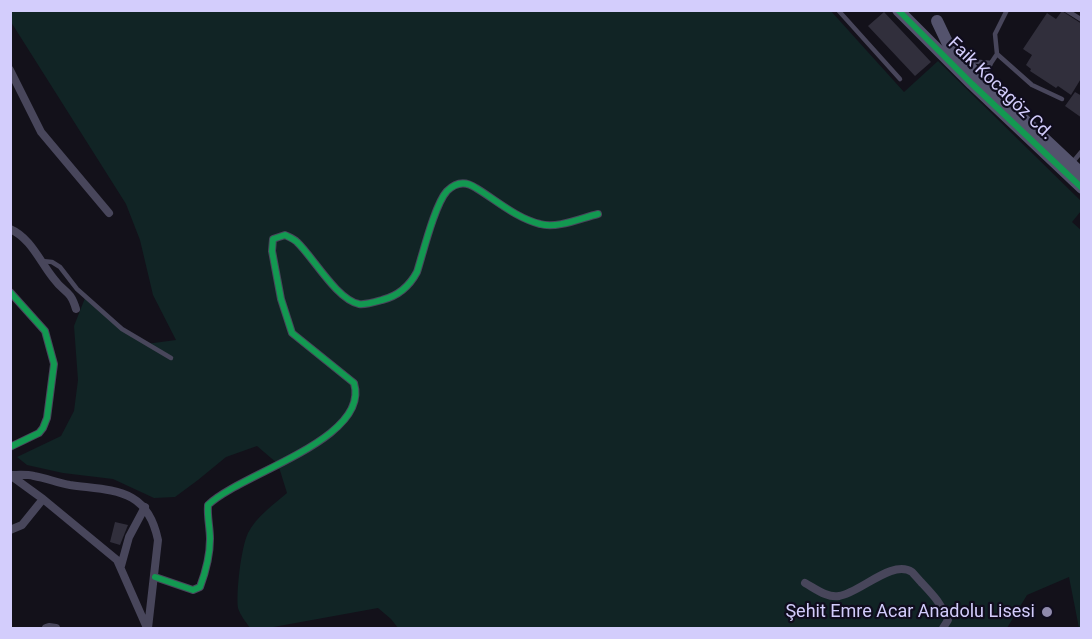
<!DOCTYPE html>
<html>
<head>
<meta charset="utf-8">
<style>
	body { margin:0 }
	#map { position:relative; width:1092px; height:639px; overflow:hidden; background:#13111a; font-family:Roboto,sans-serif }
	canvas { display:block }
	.frame { position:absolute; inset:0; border:12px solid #d3cdfc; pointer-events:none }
</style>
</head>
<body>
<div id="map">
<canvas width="1092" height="639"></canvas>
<div class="frame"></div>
</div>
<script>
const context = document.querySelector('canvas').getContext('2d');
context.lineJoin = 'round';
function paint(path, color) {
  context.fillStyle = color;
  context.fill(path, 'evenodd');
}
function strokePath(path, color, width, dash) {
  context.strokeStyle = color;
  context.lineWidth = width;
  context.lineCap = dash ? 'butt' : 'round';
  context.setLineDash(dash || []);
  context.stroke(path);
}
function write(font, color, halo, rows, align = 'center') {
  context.font = font + ' Roboto,sans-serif';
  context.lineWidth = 4.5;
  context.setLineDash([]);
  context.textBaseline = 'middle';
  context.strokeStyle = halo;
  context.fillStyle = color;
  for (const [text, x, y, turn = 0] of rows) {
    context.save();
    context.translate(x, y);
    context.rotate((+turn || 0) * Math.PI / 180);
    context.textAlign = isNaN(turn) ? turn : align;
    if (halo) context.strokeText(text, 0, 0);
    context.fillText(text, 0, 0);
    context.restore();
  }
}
paint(new Path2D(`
	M11,10H830L904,92L938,61L1081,201V211L1072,222L1082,231L1081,628H1079L1069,577L1027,595L1007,628H398L391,619L378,608L268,628H250C246,622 240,615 238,608C236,592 241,548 248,533C256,517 274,504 287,493L278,464L257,446L226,457L198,480L175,497L154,498L113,479L63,473L27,465L17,457L61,436L74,411L78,380L74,326L85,298L116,326L146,344L176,340L153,295L140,240L126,204L11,22Z`), '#112425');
paint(new Path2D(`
	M1062,11L1082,24V77L1071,95L1058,86L1056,88L1030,71L1031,69L1026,65L1032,55L1023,49L1047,13L1056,19Z
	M884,12L931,62L915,76L868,26Z
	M1075,92L1082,96V118L1065,106Z
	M115,522L128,525L120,545L110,542Z`), '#312f3c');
strokePath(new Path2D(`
	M838,10L900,79
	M1007,10L995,34L997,54L1032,85L1062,99
	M1066,10L1082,20
	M969,61L991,63
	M983,81L991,63L997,54
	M1072,163L1082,151
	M42,261L52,262L60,267L77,289L122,329L171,358`), '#48465b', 4.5);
strokePath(new Path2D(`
	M10,70L41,132L109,213
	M10,229C31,238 40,262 54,279C64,293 70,289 76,309
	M10,292L45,331L54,364L47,418L43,428L39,433L10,447
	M10,475L43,499L117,560L147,628
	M11,475C18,475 26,474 34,476C46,478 58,483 70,485C113,491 147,487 158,540L148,628
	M10,530L22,525L43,499
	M121,566L129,537L145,507
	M155,577L193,590L200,587C206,571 210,555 210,539C210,527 207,517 208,505C241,473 371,439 354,383L292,333L281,299L272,251L273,239L285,235C289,237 294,239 297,242C313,257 337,300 359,304C366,305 375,302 382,300C398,296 409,287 417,272C423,253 435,204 447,191C456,182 466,181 476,188C496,200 516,218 540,224C557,229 581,218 598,214
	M805,583C816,589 827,598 839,596C860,593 892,559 912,572C915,575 918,579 921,582C934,596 941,603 948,620L943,628
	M46,628L49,627L56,628`), '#48465b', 8);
strokePath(new Path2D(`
	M898,10L972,84L1082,188
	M937,21L947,42L983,81L1082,174`), '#54536d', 12);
strokePath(new Path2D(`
	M898,10L972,84L1082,188
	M10,292L45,331L54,364L47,418L43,428L39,433L10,447
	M155,577L193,590L200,587C206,571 210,555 210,539C210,527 207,517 208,505C241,473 371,439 354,383L292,333L281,299L272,251L273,239L285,235C289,237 294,239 297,242C313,257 337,300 359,304C366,305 375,302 382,300C398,296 409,287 417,272C423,253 435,204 447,191C456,182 466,181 476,188C496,200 516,218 540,224C557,229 581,218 598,214`), '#139951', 6);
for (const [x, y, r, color] of [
	[1047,612,6,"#908bad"]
]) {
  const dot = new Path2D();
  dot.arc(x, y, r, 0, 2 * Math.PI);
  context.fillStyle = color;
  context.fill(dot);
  strokePath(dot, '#100d1e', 2);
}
write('18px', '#d3cdfc', '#100d1e', [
	["Faik Kocagöz Cd.",1000,89,44]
]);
write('18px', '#d3cdfc', '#100d1e', [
	["Şehit Emre Acar Anadolu Lisesi",1035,612]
], 'right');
</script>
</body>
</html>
